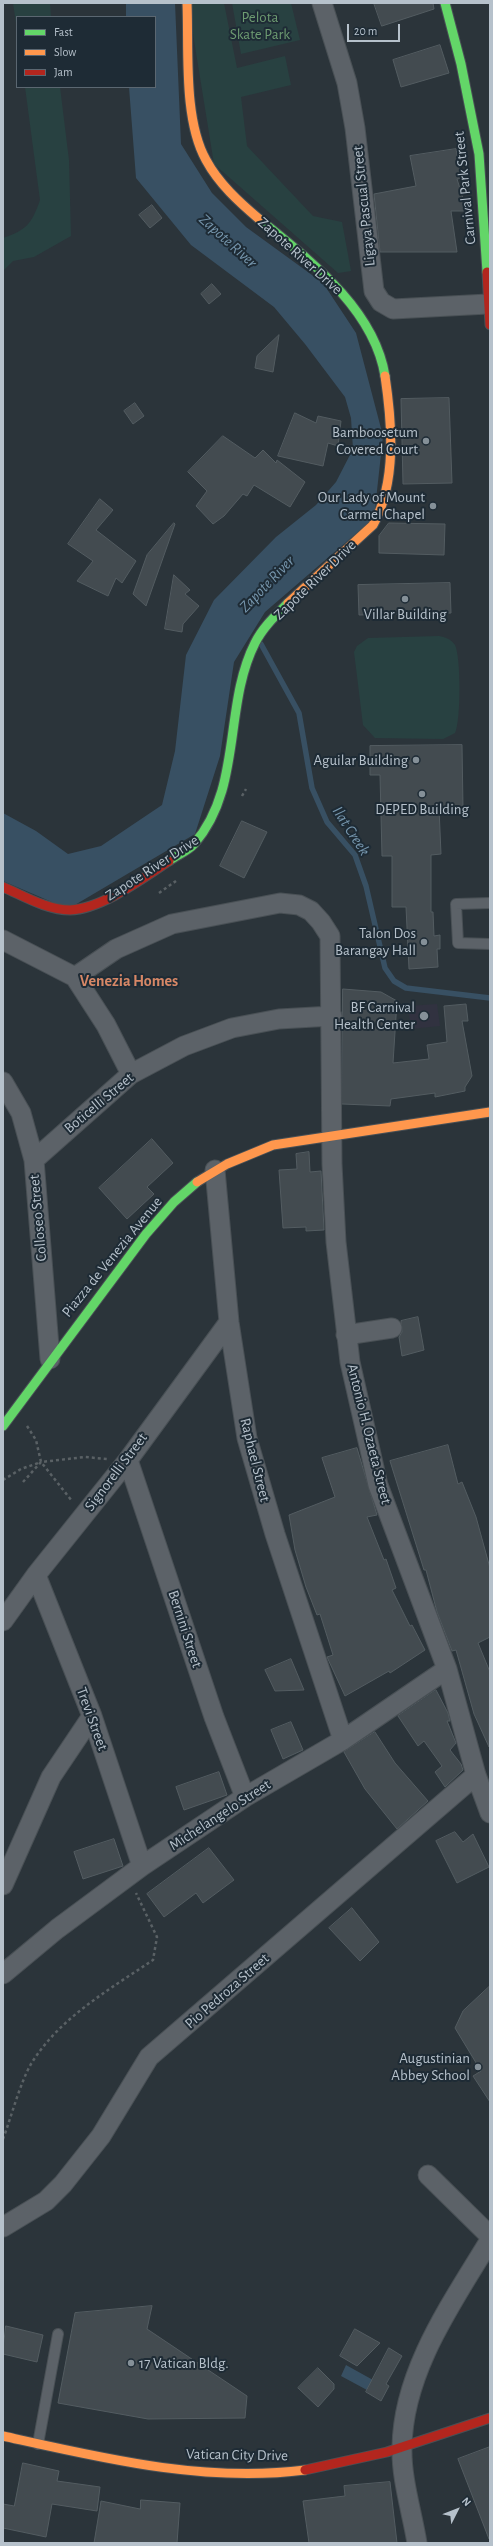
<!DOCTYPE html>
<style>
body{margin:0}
#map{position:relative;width:493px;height:2546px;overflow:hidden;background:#2b343a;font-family:"Alegreya Sans",sans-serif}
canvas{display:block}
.frame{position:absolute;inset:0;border:4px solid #b6c1cb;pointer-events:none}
.legend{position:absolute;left:16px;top:16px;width:140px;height:72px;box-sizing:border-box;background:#1e2b35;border:1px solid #5b6771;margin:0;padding:5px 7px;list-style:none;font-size:12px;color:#b6c1cb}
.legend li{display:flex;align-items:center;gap:8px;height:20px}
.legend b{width:20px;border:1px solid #5b6771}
.north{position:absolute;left:437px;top:2490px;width:40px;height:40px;-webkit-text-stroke:3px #1e2b35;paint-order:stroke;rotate:48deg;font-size:11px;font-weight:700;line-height:16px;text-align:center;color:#b6c1cb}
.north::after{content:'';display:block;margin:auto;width:14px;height:18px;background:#b6c1cb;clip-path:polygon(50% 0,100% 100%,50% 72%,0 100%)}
.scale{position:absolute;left:347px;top:24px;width:53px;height:18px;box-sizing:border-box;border:2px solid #b6c1cb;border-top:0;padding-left:5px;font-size:12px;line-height:14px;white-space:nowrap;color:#b6c1cb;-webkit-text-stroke:3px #1e2b35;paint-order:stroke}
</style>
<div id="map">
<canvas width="493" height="2546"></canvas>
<div class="frame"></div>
<ul class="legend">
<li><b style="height:5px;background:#63d668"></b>Fast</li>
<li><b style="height:5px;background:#ff974d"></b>Slow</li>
<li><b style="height:5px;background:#b3261e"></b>Jam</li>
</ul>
<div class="north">N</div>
<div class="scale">20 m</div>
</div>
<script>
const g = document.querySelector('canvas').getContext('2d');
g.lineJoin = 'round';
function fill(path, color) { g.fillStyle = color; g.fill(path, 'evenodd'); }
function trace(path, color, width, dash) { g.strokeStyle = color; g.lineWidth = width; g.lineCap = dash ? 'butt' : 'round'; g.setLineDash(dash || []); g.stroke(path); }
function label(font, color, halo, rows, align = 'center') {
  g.font = font + ' "Alegreya Sans",sans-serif'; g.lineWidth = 4; g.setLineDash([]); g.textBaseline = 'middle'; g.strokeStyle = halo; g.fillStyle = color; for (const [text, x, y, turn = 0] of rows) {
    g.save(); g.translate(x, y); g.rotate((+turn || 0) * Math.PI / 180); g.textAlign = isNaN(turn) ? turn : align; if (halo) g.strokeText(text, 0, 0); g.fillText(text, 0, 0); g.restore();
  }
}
const medical = new Path2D(`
 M437,1004L440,1026L411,1029L408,1006Z`);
const green = new Path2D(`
 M13,3H50L51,17H17V30Z
 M192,3H224L237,68L285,56L291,85L241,97L247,146L313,216L342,222L351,271L338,273L214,164L193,34Z
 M232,3H291L300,40L241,54Z
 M25,87H60L69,160L71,236L34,257L13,261L3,271V238C27,230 32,223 40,200Z
 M439,636C445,637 451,639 455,645C461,657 461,721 455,733L443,739L375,738L363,725L354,652L357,646L368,638Z`);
const water = new Path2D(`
 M126,3H175L181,144L212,193L246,227L323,283L356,333L383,436L374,518L265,612L234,662L220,756L195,834L68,909L3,881V813L36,831L68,854L101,846L162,805L175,751L186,655L214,600L276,537L316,505L336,482L353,449L351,418L345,397L305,344L274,307L191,245L136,178L129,87H155V17H126Z
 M346,2365L373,2380L367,2390L341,2376Z`);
const stream = new Path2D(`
 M261,644L299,713L312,788L327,822L355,855L366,886L385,968L394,981L406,988L490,998`);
const building = new Path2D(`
 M374,3H433L434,9L382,26Z
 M440,45L449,73L401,87L393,60Z
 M456,149L462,178L457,179L467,211H451L457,252H380L374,194L416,186L410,156Z
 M152,205L162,218L150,228L139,215Z
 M212,284L221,294L209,304L201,294Z
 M279,335L273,372L255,368L257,356Z
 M449,398L452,483L403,484L401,399Z
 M135,403L144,416L133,424L124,411Z
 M295,413L316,423L318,416L341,421L338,446L328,443L323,466L278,456Z
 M223,436L255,458L263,450L276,463L277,460L305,482L290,507L254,485L247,496L243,494L224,516L213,524L196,506L207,491L188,472Z
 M100,499L113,510L96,530L136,561L122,583L116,578L108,596L77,581L93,561L68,544Z
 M174,523L175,524L146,606L133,594L147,555Z
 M389,523L445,524L444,555L379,553V536Z
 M174,575L190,590L185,594L199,606L183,624L182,632L165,629Z
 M450,583L451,613L359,615L358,585Z
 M462,745L463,808H439L441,854L431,855V912H433L434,936L440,935V949H437L438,967L409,969L406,907H392V856H382L380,775H370V746Z
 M242,821L267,832L244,878L220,866Z
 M343,989L381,992L397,1001L393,1063L429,1059L427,1045L447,1042L444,1006L466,1004L468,1021H462L472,1076L465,1087V1091L435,1097V1093L391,1099L390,1106L342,1104Z
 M152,1139L173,1163L147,1187L154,1194L127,1219L99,1188Z
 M309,1152L310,1172L321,1171L324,1230L306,1231V1227L283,1228L279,1170L297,1169L296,1154Z
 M418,1317L424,1350L402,1356L399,1337L402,1332L401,1321Z
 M448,1445L458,1484L462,1482L476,1517L490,1568V1637L478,1643L490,1672L489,1747L474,1714L456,1650L452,1651L437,1612L426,1570H424L390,1461Z
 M357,1448L377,1515L367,1517L384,1560L386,1559L396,1588L392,1590L410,1626L412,1625L425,1650L390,1673L389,1671L345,1696L327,1657L333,1655L320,1614L317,1615L306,1587L295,1550L289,1515L335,1497L322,1458Z
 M291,1659L304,1690L275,1691L265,1670Z
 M436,1690L448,1713L450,1721H447L456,1743L450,1750L461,1764L463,1770L445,1787L435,1772L442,1766L424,1741L418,1746L398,1716Z
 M291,1722L303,1750L283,1759L271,1730Z
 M375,1732L395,1763L428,1801L397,1829L365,1789L344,1752Z
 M219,1772L227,1795L184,1810L176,1787Z
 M455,1832L463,1842L473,1834L489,1867L457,1883L436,1841Z
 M114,1839L123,1866L83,1879L74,1852Z
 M209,1848L234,1880L203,1903L196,1893L164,1917L147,1894Z
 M352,1908L379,1942L360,1961L329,1928Z
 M490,1986V2102L473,2076L481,2071L455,2028L463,2011Z
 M152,2306L147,2329L247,2396L245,2418L148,2419L58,2403L75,2313Z
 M6,2326L43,2335L37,2362L3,2354Z
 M355,2329L380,2343L357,2366L340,2356Z
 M389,2348L402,2356L386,2384L389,2386L381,2401L366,2392Z
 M318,2368L334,2384V2389L318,2407L298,2388Z
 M490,2447V2538L489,2539L458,2459Z
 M23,2463L59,2471L57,2481L100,2487L97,2511L52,2504L46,2537L3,2528V2504L14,2506Z
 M390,2482L397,2543H309L303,2501L345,2496L344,2486Z
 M141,2500L180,2503L177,2543H94L101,2501L140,2509Z`);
const path = new Path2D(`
 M242,796L246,789
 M159,893L176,881
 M27,1426L36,1440L41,1462L72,1501
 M3,1480L21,1469L41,1462
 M23,1482L41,1462L85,1457L107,1459
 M3,2139C11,2118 20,2083 31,2064C59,2018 110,1989 153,1960L157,1937L136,1893`);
const lane = new Path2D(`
 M490,903L456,904L458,943L490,944
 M38,2444L58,2334`);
const street = new Path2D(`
 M322,3L347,83L355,128L374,291L381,302L393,309L488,304
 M3,940L75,977L106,1025L131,1074
 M75,977L116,949L172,924L280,903L299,905L311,911L321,922L330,936L332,1164L336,1242L350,1362L378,1485L447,1669L476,1775L490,1813
 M3,1082L21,1113L34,1160L50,1359
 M34,1160L131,1074L184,1046L232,1028L279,1019L332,1016
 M215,1170L229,1322L247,1438L275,1534L343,1740
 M346,1335L392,1328
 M128,1460L214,1717L245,1797
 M36,1575L92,1716L142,1866
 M3,1621L36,1575L128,1460L229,1322
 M3,1885L51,1777L92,1716
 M3,1974L57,1929L142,1866L245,1797L343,1740L447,1669
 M428,2175L490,2236
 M3,2227L46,2201L63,2184L101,2136L149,2057L476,1775
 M417,2543C412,2512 401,2478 402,2447C403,2371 452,2303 490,2240`);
const fast = new Path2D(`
 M445,3L461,64L479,154L487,272
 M259,219C309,260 374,308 385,376
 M169,861C177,855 188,851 194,844C243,788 223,706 255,643C263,627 276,615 288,603
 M3,1426L146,1234L174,1202L197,1182`);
const slow = new Path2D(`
 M187,3C189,49 183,119 206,160C219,184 239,202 259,219
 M288,603L373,525C397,482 392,423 385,376
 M197,1182L227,1164L273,1145L490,1112
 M3,2436C102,2458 204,2483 305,2470`);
const jam = new Path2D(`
 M487,272L490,325
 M3,887C24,896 47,910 70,910C102,909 143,878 169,861
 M305,2470L387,2452L490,2418`);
const markers = [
 [426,441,4,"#859098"],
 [433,506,4,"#859098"],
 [405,599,4,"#859098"],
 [416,760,4,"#859098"],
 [422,794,4,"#859098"],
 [424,942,4,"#859098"],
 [424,1016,5,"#859098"],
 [478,2067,4,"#859098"],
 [131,2363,4,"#859098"]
];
const parkNames = [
 ["Pelota",260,17],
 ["Skate Park",260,34]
];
const streetNames = [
 ["Carnival Park Street",465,188,-96],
 ["Ligaya Pascual Street",364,206,-96],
 ["Zapote River Drive",300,256,42],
 ["Zapote River Drive",315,580,-44],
 ["Zapote River Drive",152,868,-33],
 ["Boticelli Street",99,1103,-40],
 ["Colloseo Street",38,1218,-95],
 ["Piazza de Venezia Avenue",112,1257,-51],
 ["Antonio H. Ozaeta Street",369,1434,76],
 ["Raphael Street",255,1460,76],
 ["Signorelli Street",116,1472,-53],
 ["Bernini Street",185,1629,72],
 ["Trevi Street",92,1719,70],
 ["Michelangelo Street",220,1815,-33],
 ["Pio Pedroza Street",227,1991,-41],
 ["Vatican City Drive",237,2455,1]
];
const poiNames = [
 ["Bamboosetum",418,432],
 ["Covered Court",418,449],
 ["Our Lady of Mount",425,497],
 ["Carmel Chapel",425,514],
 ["Villar Building",405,614,"center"],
 ["Aguilar Building",408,760],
 ["DEPED Building",422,809,"center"],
 ["Talon Dos",416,933],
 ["Barangay Hall",416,950],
 ["BF Carnival",415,1007],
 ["Health Center",415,1024],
 ["Augustinian",470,2058],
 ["Abbey School",470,2075],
 ["17 Vatican Bldg.",139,2363,"left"]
];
const waterNames = [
 ["Zapote River",228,241,42],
 ["Zapote River",267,584,-46],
 ["Ilat Creek",351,831,57]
];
const neighbourhoodNames = [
 ["Venezia Homes",129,981]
];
fill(medical, '#313240');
fill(green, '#284141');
fill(water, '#385063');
trace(stream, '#385063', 5.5);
fill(building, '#434b50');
trace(building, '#535c61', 1);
trace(lane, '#495055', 12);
trace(street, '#495055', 21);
trace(fast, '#495055', 11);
trace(slow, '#495055', 11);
trace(jam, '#495055', 11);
trace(path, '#5a6165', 2.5, [3, 3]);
trace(lane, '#5c6268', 10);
trace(street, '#5c6268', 19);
trace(fast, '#63d668', 9);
trace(slow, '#ff974d', 9);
trace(jam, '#b3261e', 9);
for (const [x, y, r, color] of markers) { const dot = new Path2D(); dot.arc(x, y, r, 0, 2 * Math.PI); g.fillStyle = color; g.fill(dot); trace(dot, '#1e2b35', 1.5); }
label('15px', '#6d9b71', '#1e2b35', parkNames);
label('15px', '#b6c1cb', '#1e2b35', streetNames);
label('15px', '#b6c1cb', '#1e2b35', poiNames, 'right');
label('italic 16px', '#7696ad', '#1e2b35', waterNames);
label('bold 16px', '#d68766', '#1e2b35', neighbourhoodNames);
</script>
